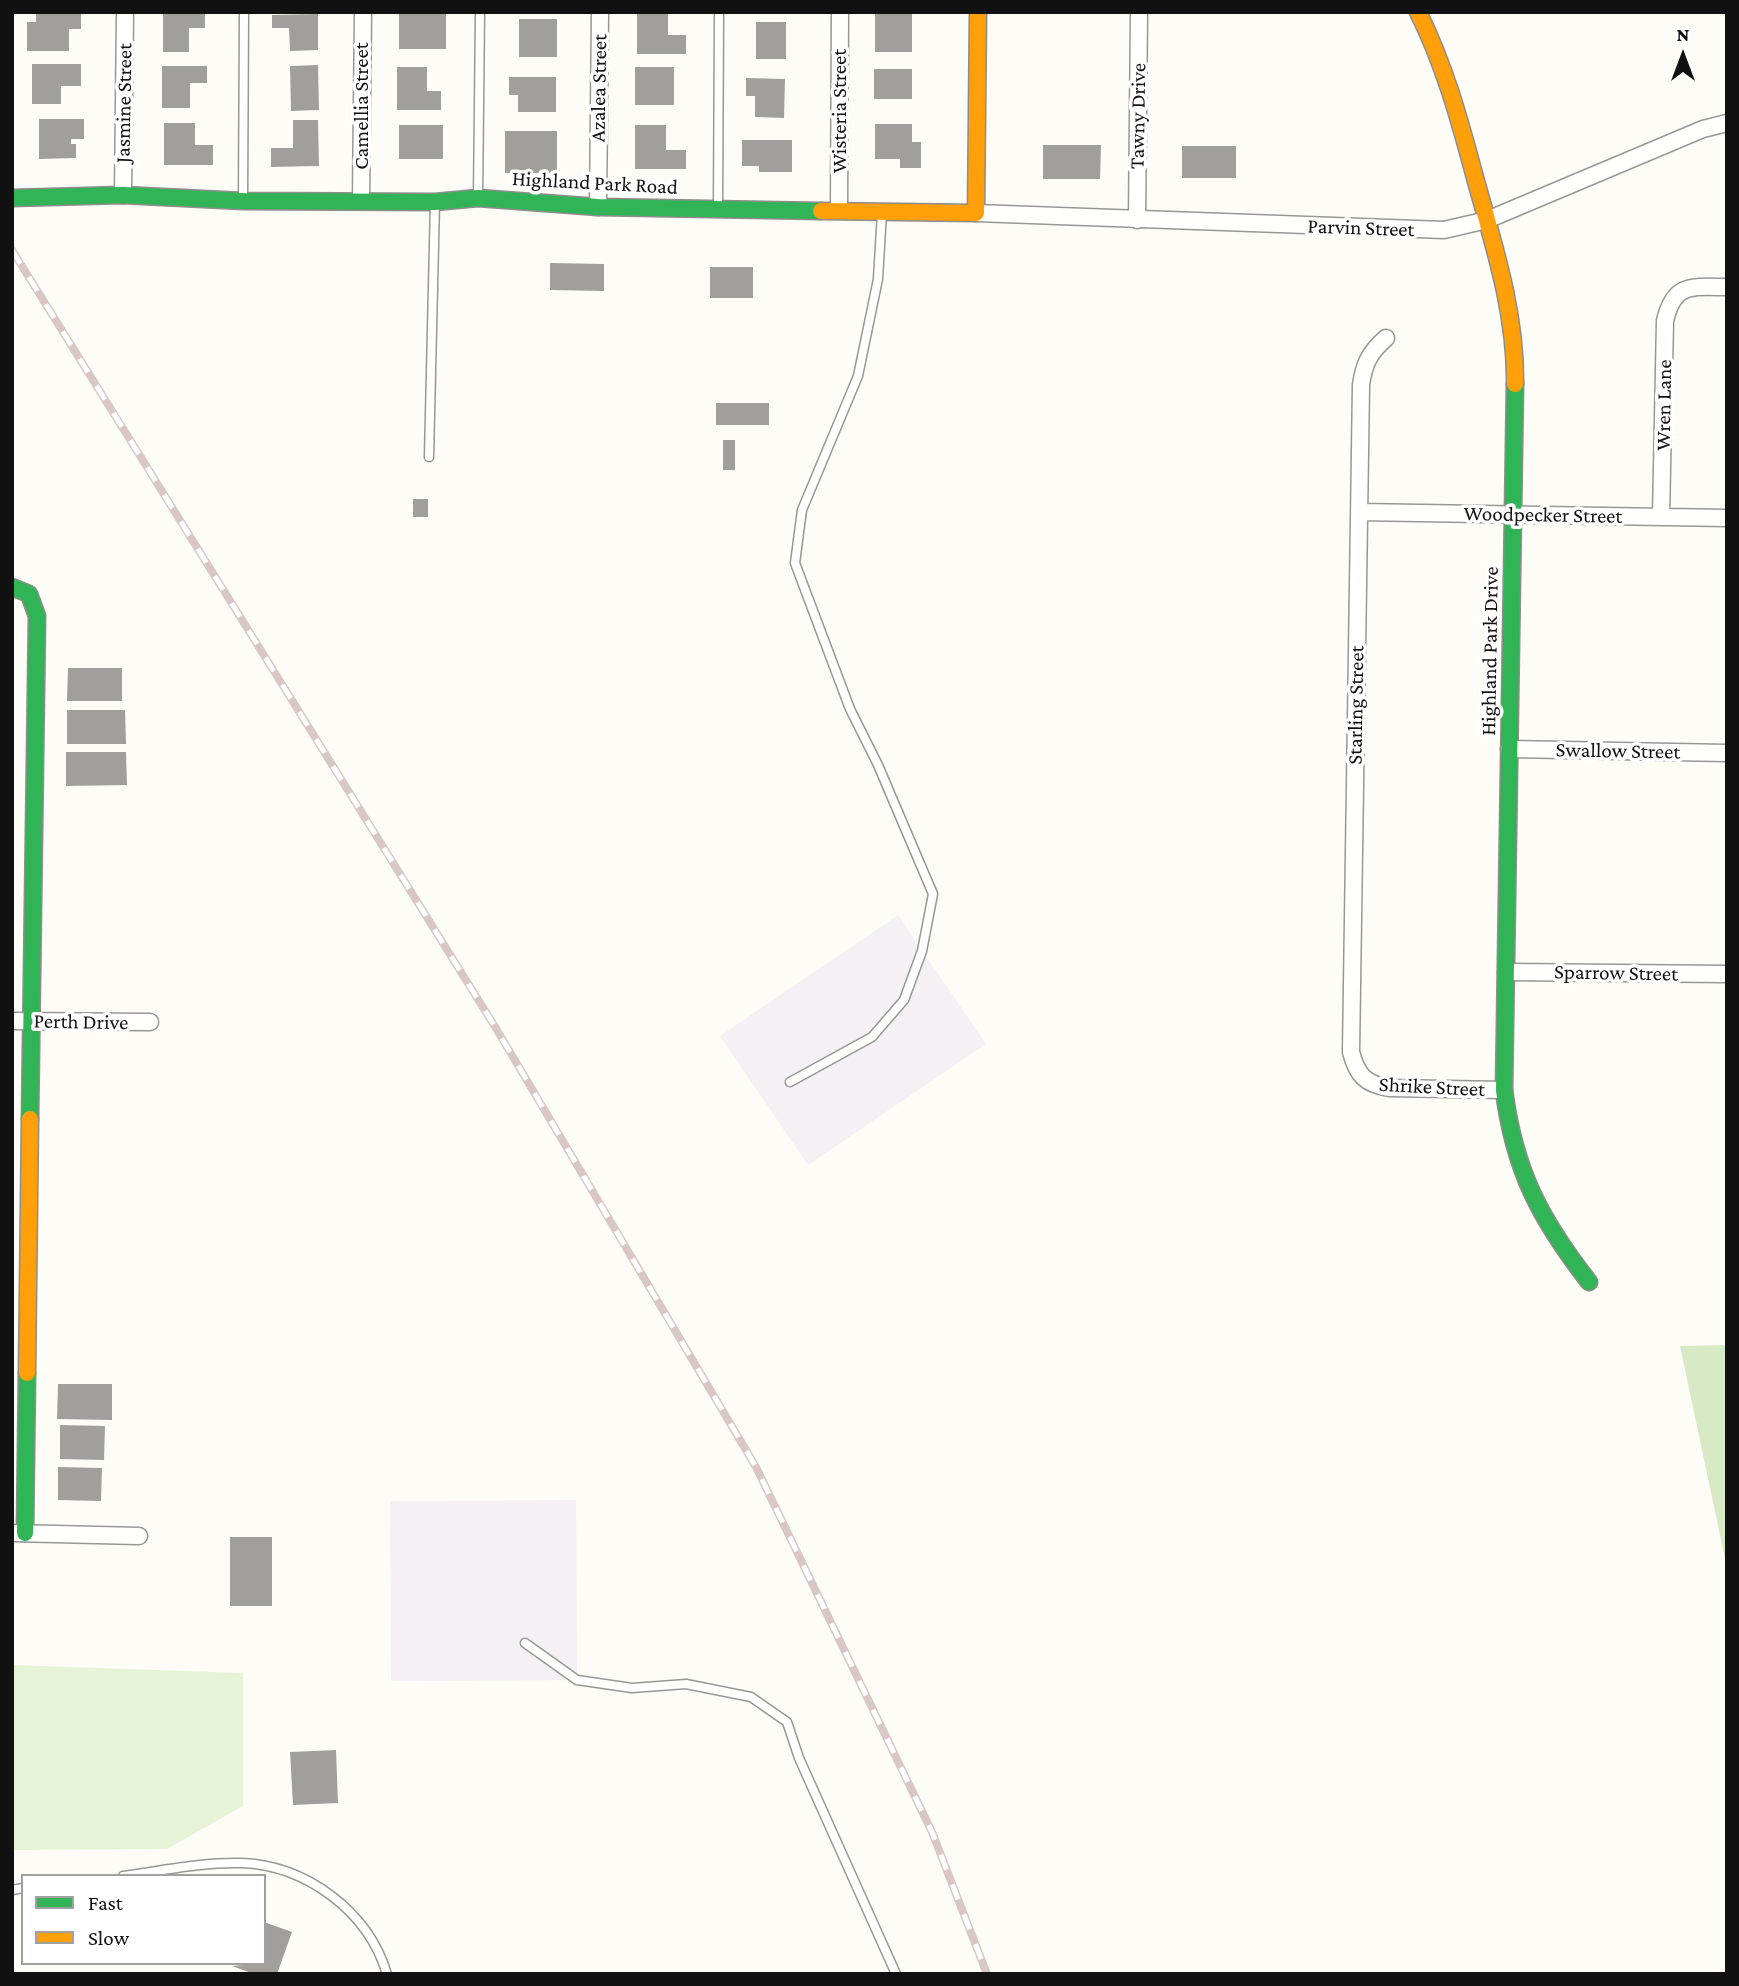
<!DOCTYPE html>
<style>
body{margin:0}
#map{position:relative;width:1739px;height:1986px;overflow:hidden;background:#fdfcf7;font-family:"Crimson Pro",serif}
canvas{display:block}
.frame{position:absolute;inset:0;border:14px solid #111;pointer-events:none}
.legend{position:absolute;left:21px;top:1874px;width:245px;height:91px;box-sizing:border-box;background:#fff;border:2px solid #a0a0a0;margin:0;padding:9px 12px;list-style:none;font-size:21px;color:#111}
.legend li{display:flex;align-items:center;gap:14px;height:35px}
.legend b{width:35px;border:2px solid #a0a0a0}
.north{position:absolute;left:1648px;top:21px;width:70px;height:70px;-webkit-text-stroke:5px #fff;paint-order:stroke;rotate:0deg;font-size:19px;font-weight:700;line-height:28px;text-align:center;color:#111}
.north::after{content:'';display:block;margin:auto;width:24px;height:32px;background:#111;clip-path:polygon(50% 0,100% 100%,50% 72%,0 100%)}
</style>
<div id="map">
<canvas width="1739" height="1986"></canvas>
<div class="frame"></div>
<ul class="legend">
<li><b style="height:9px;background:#30b455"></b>Fast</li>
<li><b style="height:9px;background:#ff9f0a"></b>Slow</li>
</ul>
<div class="north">N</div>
</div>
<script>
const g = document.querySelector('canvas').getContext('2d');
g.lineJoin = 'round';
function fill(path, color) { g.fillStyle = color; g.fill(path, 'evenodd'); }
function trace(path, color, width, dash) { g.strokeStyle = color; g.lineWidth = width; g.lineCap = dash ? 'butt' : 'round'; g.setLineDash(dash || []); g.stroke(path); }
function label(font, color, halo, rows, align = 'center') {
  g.font = font + ' "Crimson Pro",serif'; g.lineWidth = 7; g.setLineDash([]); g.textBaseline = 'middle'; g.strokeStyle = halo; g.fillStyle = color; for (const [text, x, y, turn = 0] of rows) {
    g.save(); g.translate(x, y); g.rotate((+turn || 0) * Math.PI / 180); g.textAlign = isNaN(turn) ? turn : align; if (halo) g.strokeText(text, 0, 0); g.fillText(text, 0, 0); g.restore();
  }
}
const industrial = new Path2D(`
 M898,915L986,1044L808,1165L720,1036Z
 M576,1500L577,1680L391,1681L390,1501Z`);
const green = new Path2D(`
 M12,1665L243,1673V1806L167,1849L12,1850Z`);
const forest = new Path2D(`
 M1727,1345V1568L1680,1346Z`);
const building = new Path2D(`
 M36,12H81V29H69V51H27V22H36Z
 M163,12H205V28H189V52H163Z
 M637,12H668V35H686V54H637Z
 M875,13H912V52H875Z
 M318,14V50L290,51L289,28H272V15Z
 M399,14H446V49H399Z
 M519,19H557V57H519Z
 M756,22H786V59H756Z
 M32,64H81V86H61V104H32Z
 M318,65L319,110L291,111L290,66Z
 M162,66H207V83H190V108H162Z
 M397,67H427V91H441V110H397Z
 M635,67H674V105H635Z
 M874,69H912V99H874Z
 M509,77H556V112H518V95H509Z
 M746,78L785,79L784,118L755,117V96H746Z
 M39,119H84V139H71V144H76V158L39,159Z
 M293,120H318L319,166L271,167V148H293Z
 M164,123H195V145H213V165H164Z
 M875,124H912V142H921V168H900V159H875Z
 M399,125H443V159H399Z
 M635,125H666V150H686V169H635Z
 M505,131H557V173H505Z
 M742,140H792V172H759V166H742Z
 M1043,145H1101L1100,179H1043Z
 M1182,146H1236V178H1182Z
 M550,263L604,264V291L550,290Z
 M710,267H753V298H710Z
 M716,403H769V425H716Z
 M723,440H735V470H723Z
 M413,499H428V517H413Z
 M68,668H122V701H67Z
 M67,710H125L126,744H67Z
 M66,752H126L127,785L66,786Z
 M58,1384H112V1420L57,1419Z
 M60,1425L105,1426L104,1460L60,1459Z
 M58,1467L102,1468L101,1501L58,1500Z
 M230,1537H272V1606H230Z
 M336,1750L338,1803L293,1805L290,1752Z
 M264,1922L292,1932L277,1974H254L232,1966L264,1963Z`);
const lane = new Path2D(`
 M478,198L480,12
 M243,201L244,12
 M718,209L719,12
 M429,457L435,202
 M790,1082L872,1037L904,1000L922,951L933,894L878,765L850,709L795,563L802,510L858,376L878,279L882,212
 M525,1643L577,1680L632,1688L686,1684L751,1697L787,1722L799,1758L896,1974
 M123,1876C161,1871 202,1862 241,1863C306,1865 368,1911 387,1974
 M12,1890L23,1888`);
const street = new Path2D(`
 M123,195L125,12
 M361,201L363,12
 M598,207L600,12
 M839,209L840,12
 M976,213L1444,230L1487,220L1703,129L1727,123
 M1137,220L1139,12
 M1386,338C1370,352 1364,363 1361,385L1351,1052C1357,1075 1365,1084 1389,1088L1504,1090
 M1359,512L1727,518
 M1661,517L1665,321C1674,282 1692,287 1727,287
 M1509,749L1727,753
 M1506,972L1727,974
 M12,1021L150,1022
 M12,1533L139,1536`);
const fast = new Path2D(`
 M12,198L123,195L243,201L435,202L478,198L598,207L821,211
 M1515,384L1504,1090C1514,1170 1540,1219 1589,1282
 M12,587L29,594L37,616L30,1119
 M25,1533L27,1373`);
const slow = new Path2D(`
 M1418,12C1444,64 1459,118 1474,174C1493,243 1516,311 1515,384
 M821,211L976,213L978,12
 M27,1373L30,1119`);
const rail = new Path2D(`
 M12,250L497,1030L756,1467L932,1832L987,1974`);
const streetNames = [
 ["Azalea Street",599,88,-89],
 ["Jasmine Street",124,103,-89],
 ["Camellia Street",362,106,-90],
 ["Wisteria Street",840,111,-90],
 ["Tawny Drive",1138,116,-89],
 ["Highland Park Road",595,183,3],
 ["Parvin Street",1361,228,2],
 ["Wren Lane",1664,405,-89],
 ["Woodpecker Street",1543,515,1],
 ["Highland Park Drive",1490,651,-89],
 ["Starling Street",1356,705,-89],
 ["Swallow Street",1618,751,1],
 ["Sparrow Street",1616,973,1],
 ["Perth Drive",81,1022,1],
 ["Shrike Street",1432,1087,3]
];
fill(industrial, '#f5f0f3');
fill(green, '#e7f3d7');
fill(forest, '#d8eac5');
fill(building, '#a19f9c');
trace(lane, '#979795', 11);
trace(street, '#979795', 19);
trace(fast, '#8e8d8b', 19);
trace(slow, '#8e8d8b', 19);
trace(lane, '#fffffe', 8);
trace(street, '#fffffe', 16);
trace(fast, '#30b455', 16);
trace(slow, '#ff9f0a', 16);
trace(rail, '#d9c6c7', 8);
trace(rail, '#fff', 5, [16]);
label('21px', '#111', '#fff', streetNames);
</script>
